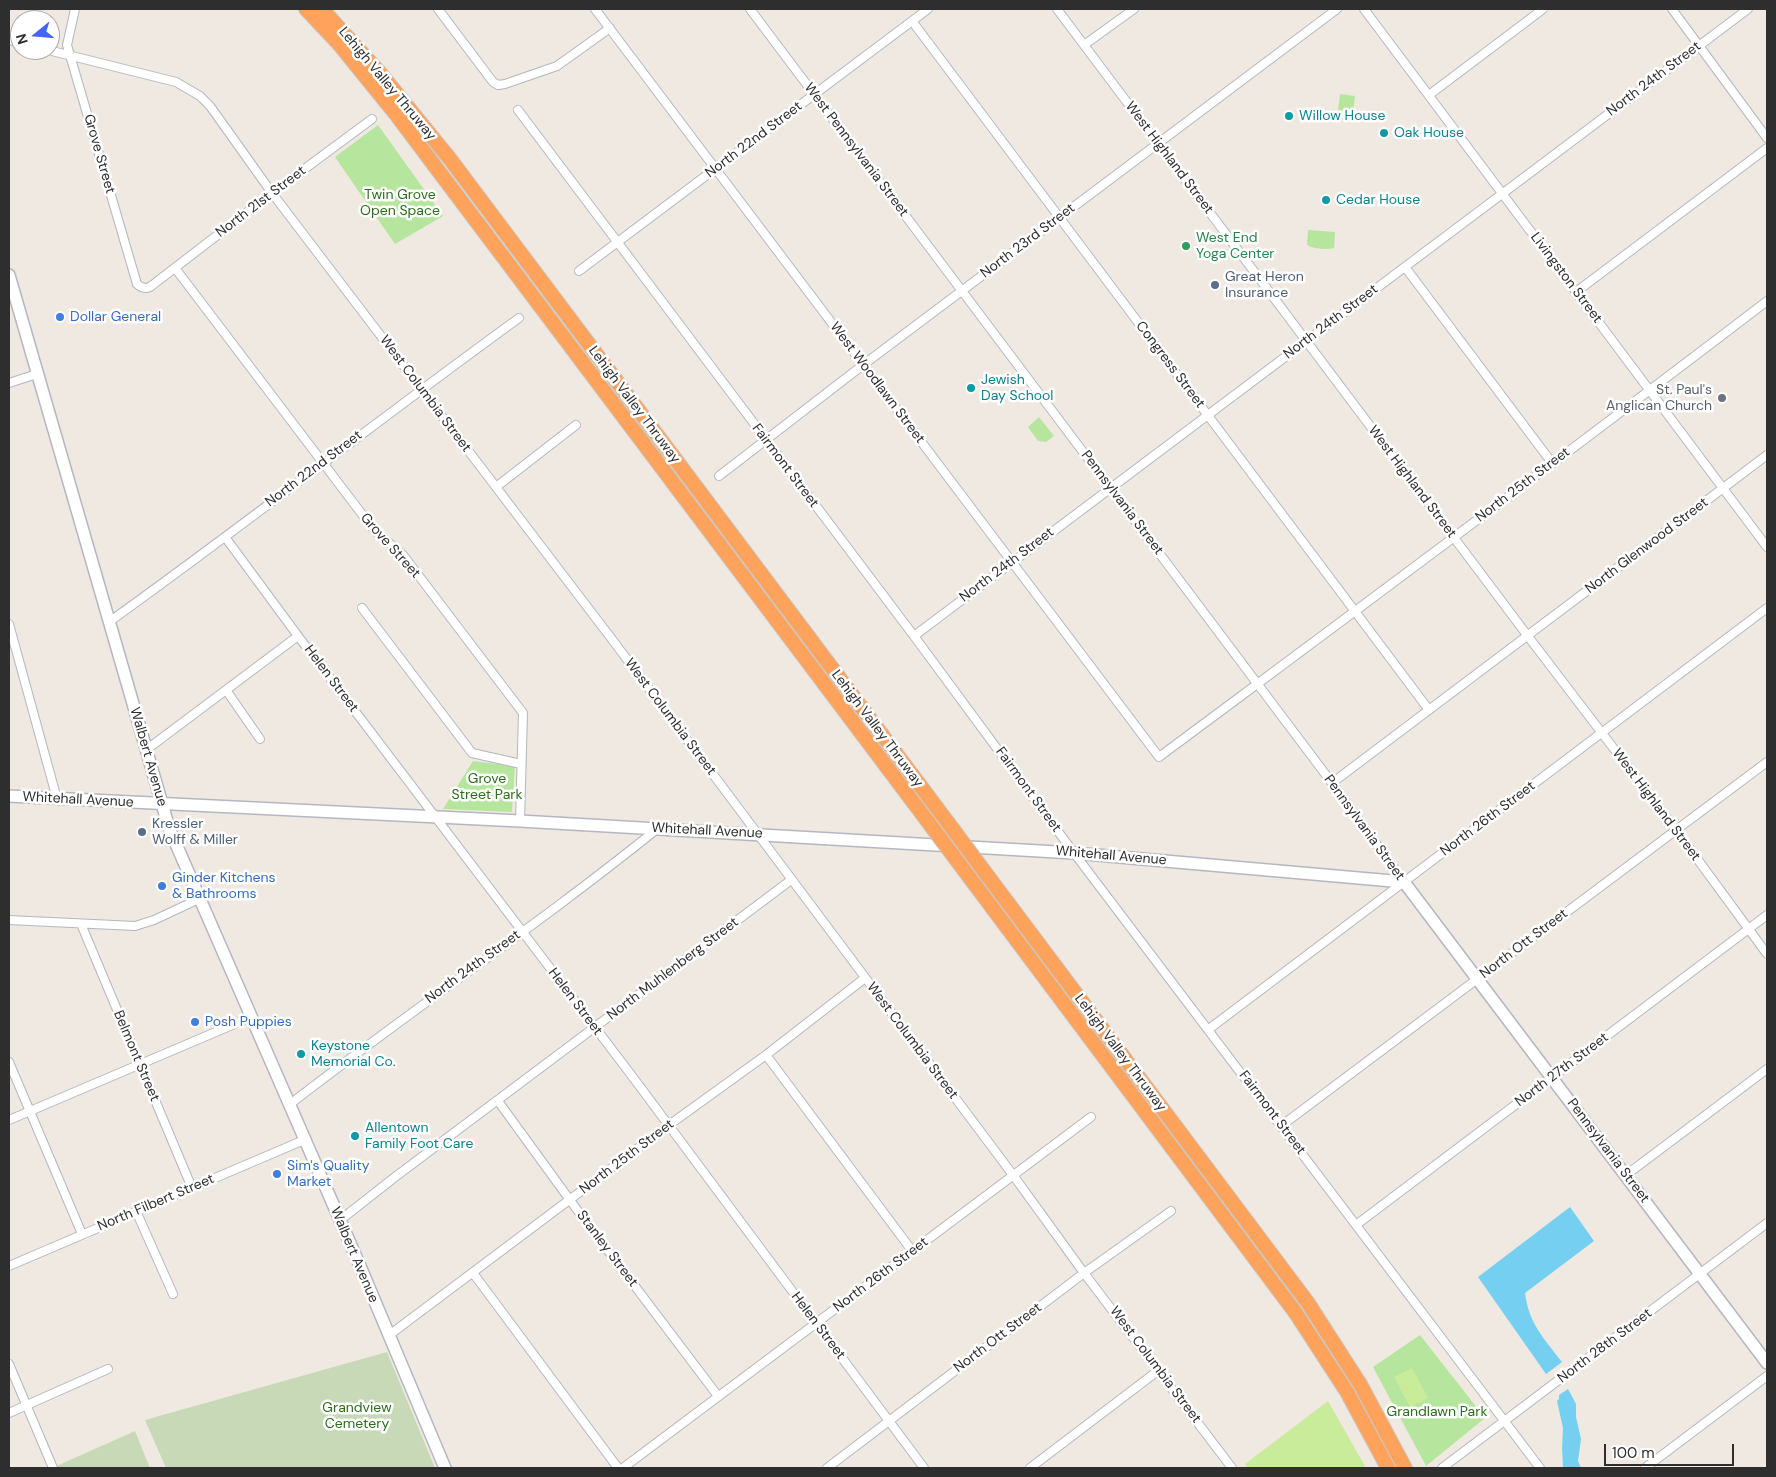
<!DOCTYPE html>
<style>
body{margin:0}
#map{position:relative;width:1776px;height:1477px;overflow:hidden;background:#efe9e1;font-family:"DM Sans",sans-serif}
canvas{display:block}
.frame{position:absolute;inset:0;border:10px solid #2e2e2e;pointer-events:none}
.north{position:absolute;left:10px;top:10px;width:50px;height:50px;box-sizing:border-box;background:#fff;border:1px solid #ababab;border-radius:50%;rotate:253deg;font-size:14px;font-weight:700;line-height:20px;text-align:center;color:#2e2e2e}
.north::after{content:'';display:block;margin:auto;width:18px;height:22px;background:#4264fb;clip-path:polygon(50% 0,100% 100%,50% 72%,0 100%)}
.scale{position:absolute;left:1604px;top:1444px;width:130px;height:22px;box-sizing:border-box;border:2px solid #2e2e2e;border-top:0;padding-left:6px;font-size:15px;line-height:18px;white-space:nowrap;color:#2e2e2e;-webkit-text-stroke:4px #fff;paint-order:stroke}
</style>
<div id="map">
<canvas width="1776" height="1477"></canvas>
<div class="frame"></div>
<div class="north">N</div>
<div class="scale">100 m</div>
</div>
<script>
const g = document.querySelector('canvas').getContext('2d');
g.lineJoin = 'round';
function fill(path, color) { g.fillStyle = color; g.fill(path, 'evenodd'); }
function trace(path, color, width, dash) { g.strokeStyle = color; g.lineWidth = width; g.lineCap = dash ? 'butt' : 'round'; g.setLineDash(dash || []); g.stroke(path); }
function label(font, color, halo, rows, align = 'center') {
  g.font = font + ' "DM Sans",sans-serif'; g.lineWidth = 5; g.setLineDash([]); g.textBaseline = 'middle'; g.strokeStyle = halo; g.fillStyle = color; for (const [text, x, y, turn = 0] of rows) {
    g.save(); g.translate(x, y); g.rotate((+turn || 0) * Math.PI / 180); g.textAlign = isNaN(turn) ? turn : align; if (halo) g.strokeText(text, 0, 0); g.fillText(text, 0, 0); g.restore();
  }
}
const green = new Path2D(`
 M1340,94L1355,96L1353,112L1338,110Z
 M378,125L443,216L395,244L335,157Z
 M1308,230L1335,232L1334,248C1326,250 1314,249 1307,245Z
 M1039,417L1054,436L1046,442L1038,441L1028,427Z
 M473,761L515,766L512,812L443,809Z
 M1420,1335L1485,1418L1426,1466L1373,1367Z`);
const cemetery = new Path2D(`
 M387,1352L435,1468H166L145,1420Z
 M135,1431L150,1468H52Z`);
const pitch = new Path2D(`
 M1412,1368L1428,1398L1410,1407L1394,1377Z
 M1328,1401L1366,1468H1248L1245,1464Z`);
const water = new Path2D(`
 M1570,1207L1594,1241L1525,1293C1529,1324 1543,1337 1562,1362L1546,1374L1478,1277Z
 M1568,1389L1576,1404V1417L1581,1439L1578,1461L1581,1468L1563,1467L1562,1448L1563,1428L1557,1401L1559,1399V1395Z`);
const street = new Path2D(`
 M75,9L67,45L137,284C141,288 145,289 150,287L272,193L372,119
 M438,9L493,82L498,85L505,84L557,66L610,28
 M595,9L1159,757C1362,606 1566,455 1767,301
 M750,9L1332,783L1404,882
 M1057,9L1527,635L1676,830L1767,954
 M1364,9L1767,547
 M1672,9L1767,138
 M912,21L1429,710
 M9,40L20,43
 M1084,45L1134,9
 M48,50L176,82L200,96L210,106L272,193L614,642L1013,1175L1084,1273L1232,1468
 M1429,95L1543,9
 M518,110L914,636L1074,853L1540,1468
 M1405,267L1552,463
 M175,268L374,530L403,555L523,713L520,821
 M579,271L928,9
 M1576,292L1767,148
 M9,383L37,374
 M719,476L863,365L1337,9
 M496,487L576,425
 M225,537L298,636L632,1076L924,1468
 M362,608L472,753L521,764
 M109,622C247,523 381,418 519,318
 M9,624L57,799
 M914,636L1748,9
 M226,690L260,739
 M146,750L298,636
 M1332,783L1767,455
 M9,920L135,926L154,920L199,899
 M81,924L192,1188
 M1209,1029L1767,608
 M766,1055L913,1252
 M9,1062L82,1234
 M498,1101L575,1207L718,1396
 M289,1105C410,1011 538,925 657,829
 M9,1120L251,1017
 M1281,1126L1767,762
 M1626,1175L1767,1069
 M136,1211L173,1294
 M339,1221L395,1177L791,880
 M1356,1225L1767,915
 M9,1266L304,1140
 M473,1273L618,1468
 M388,1336L669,1125L766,1055L865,978
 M9,1364L53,1468
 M9,1413L108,1369
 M623,1468L1091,1117
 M827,1468L1084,1273L1171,1211
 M1030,1468L1159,1370
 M1442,1468L1767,1223
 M1645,1468L1767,1376`);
const secondary = new Path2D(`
 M9,275L169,828L360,1266L445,1468
 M9,796L520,821L1074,853L1404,882L1767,1363`);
const highway = new Path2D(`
 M306,9L339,44L395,113L929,823
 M322,9L380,73L450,159L949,824
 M964,870L1295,1312L1347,1392L1388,1468
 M984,871L1308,1303L1360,1384L1405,1468`);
const highwayBridge = new Path2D(`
 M929,823L964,870
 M949,824L984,871`);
const markers = [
 [1289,116,5,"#0f9aa8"],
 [1384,133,5,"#0f9aa8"],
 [1326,200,5,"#0f9aa8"],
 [1186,246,5,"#2e9e5b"],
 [1215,285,5,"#5c6f8a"],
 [60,317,5,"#3f7fe0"],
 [971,388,5,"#0f9aa8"],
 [1722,398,5,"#6b7280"],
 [142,832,5,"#5c6f8a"],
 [162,886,5,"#3f7fe0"],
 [195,1022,5,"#3f7fe0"],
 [301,1054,5,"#0f9aa8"],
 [355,1136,5,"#0f9aa8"],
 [277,1174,5,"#3f7fe0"]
];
const streetNames = [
 ["North 24th Street",1654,79,-37],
 ["Lehigh Valley Thruway",387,84,50],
 ["North 22nd Street",754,140,-37],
 ["West Pennsylvania Street",856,150,53],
 ["Grove Street",99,154,74],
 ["West Highland Street",1169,158,53],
 ["North 21st Street",261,202,-37],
 ["North 23rd Street",1028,241,-37],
 ["Livingston Street",1566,278,53],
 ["North 24th Street",1331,322,-37],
 ["Congress Street",1170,365,53],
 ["West Woodlawn Street",877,383,53],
 ["West Columbia Street",425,394,53],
 ["Lehigh Valley Thruway",634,405,53],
 ["Fairmont Street",785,466,53],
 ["North 22nd Street",314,469,-37],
 ["West Highland Street",1412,482,53],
 ["North 25th Street",1523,485,-37],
 ["Pennsylvania Street",1122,503,53],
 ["Grove Street",390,546,48],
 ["North Glenwood Street",1647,546,-37],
 ["North 24th Street",1007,565,-37],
 ["Helen Street",331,679,53],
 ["West Columbia Street",670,717,53],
 ["Lehigh Valley Thruway",877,729,53],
 ["Walbert Avenue",148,757,74],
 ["Fairmont Street",1028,790,54],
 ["Whitehall Avenue",78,800,3],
 ["West Highland Street",1656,805,53],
 ["North 26th Street",1488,819,-37],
 ["Pennsylvania Street",1364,828,54],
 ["Whitehall Avenue",707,831,3],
 ["Whitehall Avenue",1111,856,5],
 ["North Ott Street",1524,944,-37],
 ["North 24th Street",473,967,-36],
 ["North Muhlenberg Street",673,969,-37],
 ["Helen Street",575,1002,53],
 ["West Columbia Street",912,1041,53],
 ["Lehigh Valley Thruway",1120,1053,53],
 ["Belmont Street",136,1056,67],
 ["North 27th Street",1562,1070,-37],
 ["Fairmont Street",1272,1113,53],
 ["Pennsylvania Street",1608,1151,53],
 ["North 25th Street",627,1157,-37],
 ["North Filbert Street",156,1203,-23],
 ["Stanley Street",607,1249,53],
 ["Walbert Avenue",354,1255,67],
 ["North 26th Street",881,1275,-37],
 ["Helen Street",818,1326,53],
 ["North Ott Street",998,1338,-37],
 ["North 28th Street",1605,1346,-37],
 ["West Columbia Street",1155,1365,53]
];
const cultureNames = [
 ["Willow House",1299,116],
 ["Oak House",1394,133],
 ["Cedar House",1336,200],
 ["Jewish",981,380],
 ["Day School",981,396],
 ["Keystone",311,1046],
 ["Memorial Co.",311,1062],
 ["Allentown",365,1128],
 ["Family Foot Care",365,1144]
];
const parkNames = [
 ["Twin Grove",400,195],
 ["Open Space",400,211],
 ["Grove",487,779],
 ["Street Park",487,795],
 ["Grandview",357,1408],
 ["Cemetery",357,1424],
 ["Grandlawn Park",1437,1412]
];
const leisureNames = [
 ["West End",1196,238],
 ["Yoga Center",1196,254]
];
const serviceNames = [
 ["Great Heron",1225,277],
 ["Insurance",1225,293],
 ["Kressler",152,824],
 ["Wolff & Miller",152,840]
];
const shopNames = [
 ["Dollar General",70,317],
 ["Ginder Kitchens",172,878],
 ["& Bathrooms",172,894],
 ["Posh Puppies",205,1022],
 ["Sim's Quality",287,1166],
 ["Market",287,1182]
];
const worshipNames = [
 ["St. Paul's",1712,390],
 ["Anglican Church",1712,406]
];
fill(green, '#b6e59e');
fill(cemetery, '#c8d9b8');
fill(pitch, '#c9ec9a');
fill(water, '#75cff0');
trace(street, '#b4b7c1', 10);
trace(secondary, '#b4b7c1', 14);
trace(highway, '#c9c9c9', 16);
trace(street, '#fff', 8);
trace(secondary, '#fff', 11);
trace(highway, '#ffa35c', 14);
trace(highwayBridge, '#c9c9c9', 16, []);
trace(highwayBridge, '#ffa35c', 14);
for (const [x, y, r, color] of markers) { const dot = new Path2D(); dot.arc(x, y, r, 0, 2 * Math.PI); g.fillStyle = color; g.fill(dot); trace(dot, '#fff', 2); }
label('14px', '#2e2e2e', '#fff', streetNames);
label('14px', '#0d838f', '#fff', cultureNames, 'left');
label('14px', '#2c6e1b', '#fff', parkNames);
label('14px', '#27864d', '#fff', leisureNames, 'left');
label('14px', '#4e5e75', '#fff', serviceNames, 'left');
label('14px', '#366cbe', '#fff', shopNames, 'left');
label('14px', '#5b616d', '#fff', worshipNames, 'right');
</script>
